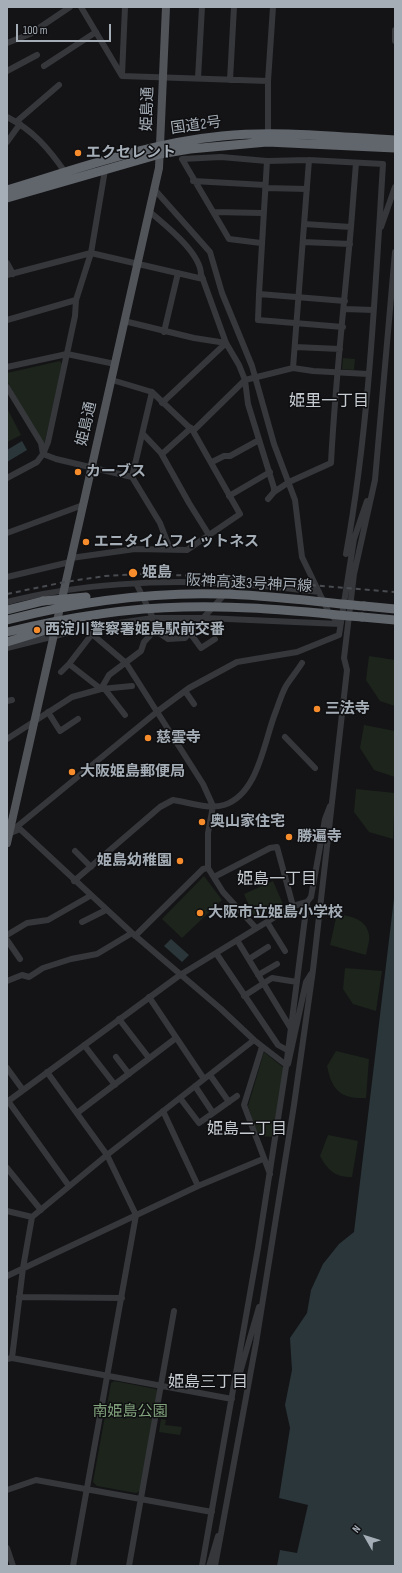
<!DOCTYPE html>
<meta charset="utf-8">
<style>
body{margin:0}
#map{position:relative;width:402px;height:1573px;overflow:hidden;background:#141416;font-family:"Sofia Sans Condensed",sans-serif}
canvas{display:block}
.frame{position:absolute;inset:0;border:8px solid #a5aeb7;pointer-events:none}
.north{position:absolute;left:346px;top:1517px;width:40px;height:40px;-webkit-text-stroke:3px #0f0f11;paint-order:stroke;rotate:309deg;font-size:11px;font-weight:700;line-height:16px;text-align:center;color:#a5aeb7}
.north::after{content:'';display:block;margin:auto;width:14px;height:18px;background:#a5aeb7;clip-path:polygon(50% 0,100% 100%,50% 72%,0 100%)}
.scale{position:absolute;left:16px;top:24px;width:95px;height:18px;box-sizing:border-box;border:2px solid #a5aeb7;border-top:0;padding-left:5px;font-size:12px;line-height:14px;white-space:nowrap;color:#a5aeb7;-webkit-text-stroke:3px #0f0f11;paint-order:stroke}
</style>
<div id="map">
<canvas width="402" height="1573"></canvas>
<div class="frame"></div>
<div class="north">N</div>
<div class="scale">100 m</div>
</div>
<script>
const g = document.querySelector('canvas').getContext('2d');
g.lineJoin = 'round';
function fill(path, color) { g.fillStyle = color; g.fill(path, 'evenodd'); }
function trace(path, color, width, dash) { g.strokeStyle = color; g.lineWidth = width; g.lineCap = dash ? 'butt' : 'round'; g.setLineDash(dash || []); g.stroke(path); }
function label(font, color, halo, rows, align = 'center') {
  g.font = font + ' "Sofia Sans Condensed","Noto Sans JP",sans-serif'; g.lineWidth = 3; g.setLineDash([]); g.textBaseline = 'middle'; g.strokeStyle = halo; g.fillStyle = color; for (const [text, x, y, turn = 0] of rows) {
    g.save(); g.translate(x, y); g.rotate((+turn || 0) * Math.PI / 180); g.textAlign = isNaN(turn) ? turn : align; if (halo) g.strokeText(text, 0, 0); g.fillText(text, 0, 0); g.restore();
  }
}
const green = new Path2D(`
 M343,358L355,359L354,370L342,369Z
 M60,361L62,364L45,442L42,443L7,381V373Z
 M7,408L21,435L7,442Z
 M369,656L395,660V706L380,701L366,680Z
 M364,725L395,731V777L374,770L360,748Z
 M356,789L395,793L393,839L369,832L354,812Z
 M204,876L222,900L182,938L162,919Z
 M273,881L283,904L254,918L244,894Z
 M337,914C350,916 367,919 369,935C370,941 367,949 366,955L330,945Z
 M345,968L382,971L376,1011L353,1004L343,989Z
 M336,1051L369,1059L366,1098C340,1099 332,1090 327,1066Z
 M264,1052L284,1068L274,1137L258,1136L248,1106Z
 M328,1135L358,1141L352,1177C334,1177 328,1170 320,1156Z
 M114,1381L156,1389L158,1392L140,1491L136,1493L97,1486L93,1482L111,1383Z
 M161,1419L166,1420L165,1425L182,1427L180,1435L159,1432Z`);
const water = new Path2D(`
 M22,441L27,450L7,462V450Z
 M395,890V1566H277L280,1550L297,1553L308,1505L279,1498L290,1428L285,1405L292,1370L290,1338L307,1313L311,1290L323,1264L339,1244L354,1232Z
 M171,939L189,955L182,962L164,946Z`);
const minor = new Path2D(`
 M81,7L122,76L268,81
 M395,30V41
 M7,43L30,34L70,7
 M44,66L96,32
 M7,71L37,55
 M122,75L125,7
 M198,78L202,7
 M230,80L234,7
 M7,117C33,130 49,149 65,172
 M16,122L59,85
 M268,134V81L273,7
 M7,142L20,124
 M267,161L259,294L345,301
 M193,181L265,185
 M265,188L307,189
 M155,190L210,252L222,293L252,366L274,444L295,500L302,557L329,613L340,624
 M150,212C166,226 200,252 201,274L226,343L239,365L245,380L248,404L274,488V492L268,499
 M214,212L262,213
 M351,227L356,163
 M381,227L395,187
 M303,242L350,244
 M261,243L229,239L182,159L221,157L267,161L309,160L383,164C375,293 369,428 346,554
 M7,263L13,274
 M7,275L91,253L203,279
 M259,294L258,320L343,327
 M345,309L373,310
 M7,320L76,300
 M124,321L194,338L226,343
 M164,332L178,273
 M295,347L340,349
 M7,367L67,354L115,364
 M293,368L309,160
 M112,380L152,392L132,477L160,523L170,549
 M7,387L41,443L43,454
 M162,403L226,343
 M193,431L245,380L293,368L313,371L368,374
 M143,434L161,453L189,503L209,535
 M43,454L56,459L132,477
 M162,454L191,428
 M212,462L224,456H230L259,440
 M7,478L37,462L43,454L48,442L75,316L76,300L91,253L105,170
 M274,492L289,482L331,463C335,384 344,306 351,227L304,224
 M229,496L270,472
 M7,533L83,505
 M71,558L135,549L187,550L240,514L193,431L152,392
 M7,577L70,562
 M7,602C75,584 164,579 234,584C262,585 291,589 319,592
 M155,630L168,639L185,638L234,584
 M190,633L201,648L215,639
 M92,634L126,663L203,784L213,806L208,833V868L223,892L256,928
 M7,648L91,627L153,618H205L340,624
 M69,664L101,689L109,675L141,651L144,642L155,630L153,618L137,585
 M61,672L69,664L92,634V630
 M104,688L125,715
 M185,691L194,704
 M7,701L12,700
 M48,712L60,731L78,719
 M285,737L315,768
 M7,739L72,697L101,689L132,686
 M13,832L20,829L132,933L221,1009L254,1040L285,1064
 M8,834L158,711L189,688L237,662L297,652L339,635L354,539L367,501
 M75,851L91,867
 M214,877L270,848L277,847L293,906
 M74,881L160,807L173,800C188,802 209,810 224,805C259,794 264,740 276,711C279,703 282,693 286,686C291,678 297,671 302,663
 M82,922L106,910
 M267,922L285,951
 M7,935L27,923L48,920L90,896
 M135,936L203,869L208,868
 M7,940L20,959
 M237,940L290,1027
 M216,953L278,1045L287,1050
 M249,959L268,947
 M258,975L277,964
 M7,981L22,975L29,977L43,968L71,959L97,954L132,933
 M244,996L272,978L297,982
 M149,997L204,1079
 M119,1019L149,1058
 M84,1045L115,1085
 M262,1047L244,1105L270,1174
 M116,1057L129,1074
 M288,1064L306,982L311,974
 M7,1068L23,1090
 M47,1072L107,1155L136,1215L73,1566
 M210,1075L229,1102
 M195,1086L213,1113
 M180,1098L199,1123L237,1096
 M8,1101L69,1186
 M7,1102L180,975L293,906L307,902
 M163,1111L198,1186
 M77,1113L176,1038
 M7,1168L41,1210
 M7,1211L32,1217
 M7,1276L198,1186L263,1159
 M19,1297L122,1298
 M12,1358L23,1268L32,1217L107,1155L254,1040
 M7,1359L12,1358L232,1399
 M237,1383L259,1307
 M7,1490L36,1480L212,1512
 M7,1548L13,1566
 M129,1566L174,1311
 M202,1566L258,1248L286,1067L307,902L311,897L325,819L330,806
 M209,1566L218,1536
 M215,1566L256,1343L294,1105L313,970L347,670L344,658L354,574L375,480L395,252`);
const major = new Path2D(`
 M7,843L159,168L166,7`);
const highway = new Path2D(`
 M7,190C77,169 149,143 222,136C279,130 338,137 395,140
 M7,198L160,154L190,149L267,142L395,148
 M364,606L395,609
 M7,610L43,601
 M362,617L395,620`);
const rail = new Path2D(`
 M7,594L65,582L105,576L140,574L203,576L395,592`);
const highwayBridge = new Path2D(`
 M43,601L86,597
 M7,620C77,602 149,592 221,594C269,595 317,602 364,606
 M7,632C65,618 124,608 184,607C243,605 303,612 362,617
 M7,642L56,627`);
const markers = [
 [78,153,4,"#f68c2c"],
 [78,472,4,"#f68c2c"],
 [86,542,4,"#f68c2c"],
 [133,573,5,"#f68c2c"],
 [37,630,4,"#f68c2c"],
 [317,709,4,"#f68c2c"],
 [148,738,4,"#f68c2c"],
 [72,772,4,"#f68c2c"],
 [202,822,4,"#f68c2c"],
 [289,837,4,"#f68c2c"],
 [180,861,4,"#f68c2c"],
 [200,913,4,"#f68c2c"]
];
const streetNames = [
 ["姫島通",148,109,-88],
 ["国道2号",196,126,-8],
 ["姫島通",87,424,-77],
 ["阪神高速3号神戸線",249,584,3]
];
const poiNames = [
 ["エクセレント",86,153],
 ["カーブス",86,472],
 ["エニタイムフィットネス",94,542],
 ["姫島",142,573],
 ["西淀川警察署姫島駅前交番",45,630],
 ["三法寺",325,709],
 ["慈雲寺",156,738],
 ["大阪姫島郵便局",80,772],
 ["奥山家住宅",210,822],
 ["勝遍寺",297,837],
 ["姫島幼稚園",172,861,"right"],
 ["大阪市立姫島小学校",208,913]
];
const parkNames = [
 ["南姫島公園",130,1412]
];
const neighbourhoodNames = [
 ["姫里一丁目",329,402],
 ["姫島一丁目",277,880],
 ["姫島二丁目",247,1130],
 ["姫島三丁目",208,1383]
];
fill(green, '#1c241c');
fill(water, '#2a363a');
trace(minor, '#35373b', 6);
trace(major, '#51555a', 8);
trace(highway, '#61666c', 9);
trace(rail, '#484b50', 2, [5, 4]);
trace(highwayBridge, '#61666c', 9);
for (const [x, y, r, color] of markers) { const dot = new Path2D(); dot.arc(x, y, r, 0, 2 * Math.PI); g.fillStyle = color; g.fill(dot); trace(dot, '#0f0f11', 1.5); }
label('15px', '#a5aeb7', '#0f0f11', streetNames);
label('bold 15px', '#a5aeb7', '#0f0f11', poiNames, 'left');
label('15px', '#81a27c', '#0f0f11', parkNames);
label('16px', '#c6ccd2', '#0f0f11', neighbourhoodNames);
</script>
